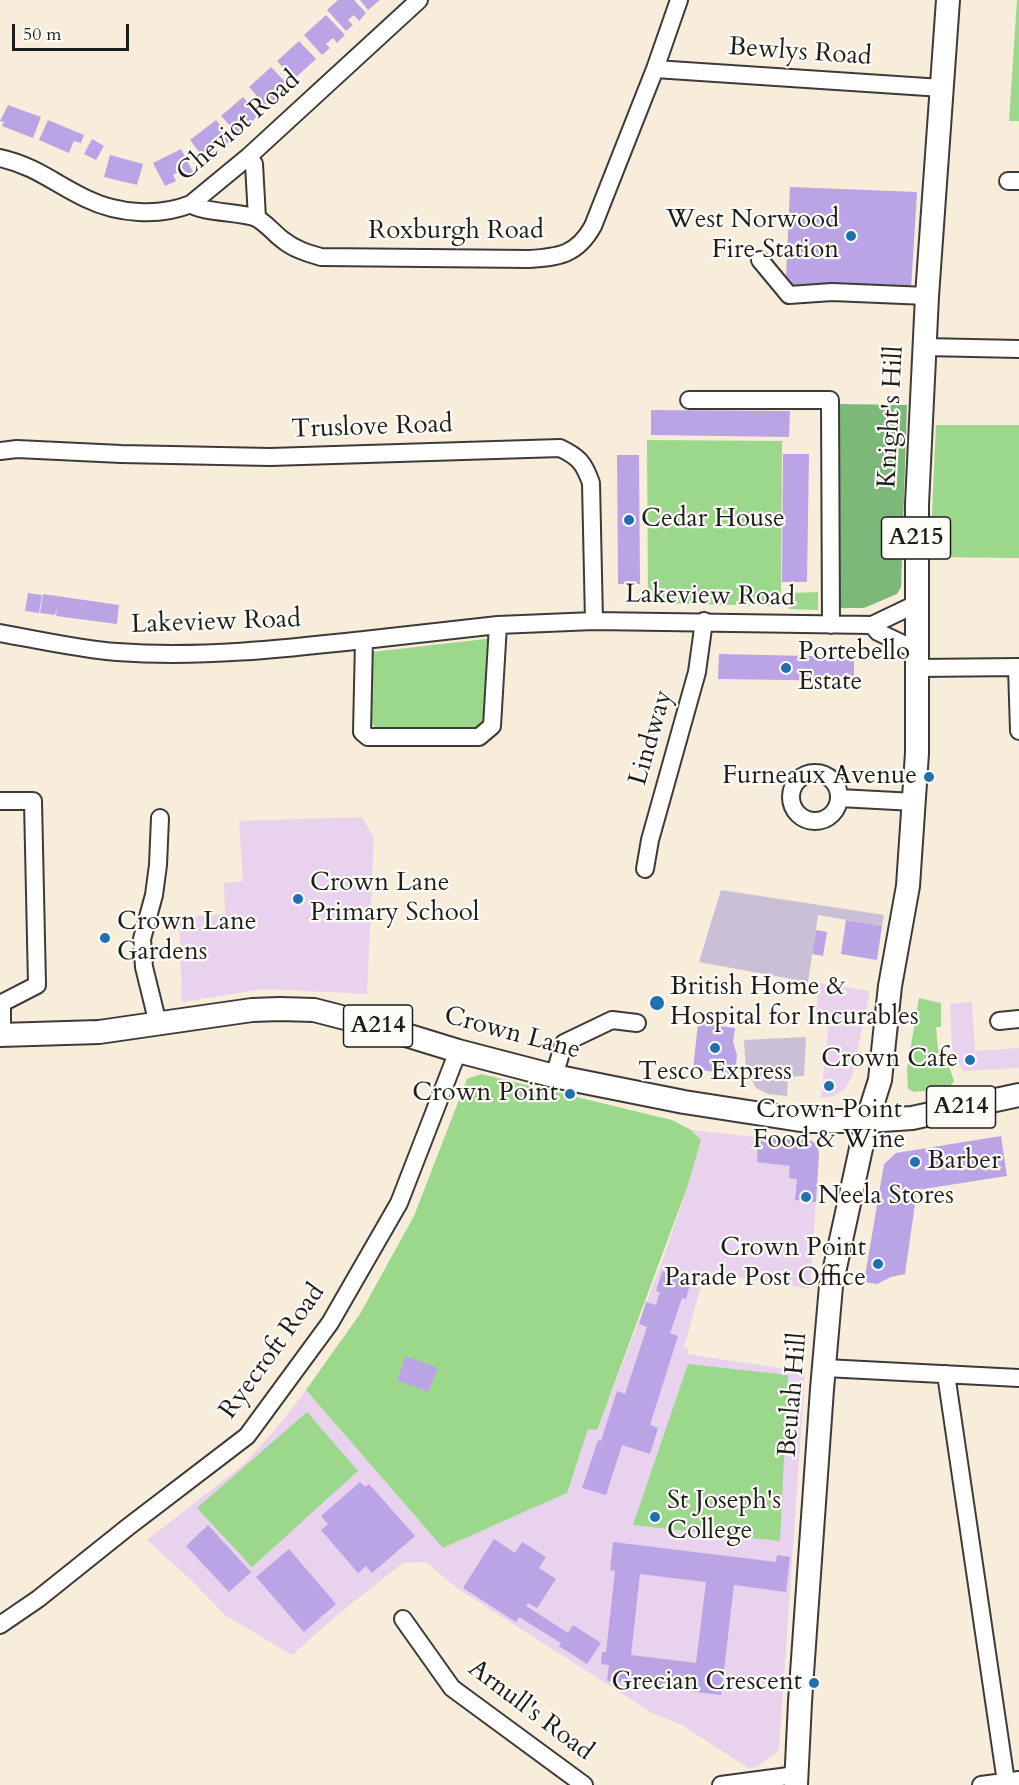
<!DOCTYPE html>
<style>
body{margin:0}
#map{position:relative;width:1019px;height:1785px;overflow:hidden;background:#f8ecda;font-family:Cardo,serif}
canvas{display:block}
.scale{position:absolute;left:12px;top:24px;width:117px;height:27px;box-sizing:border-box;border:3px solid #1c1c1c;border-top:0;padding-left:8px;font-size:18px;line-height:21px;white-space:nowrap;color:#1c1c1c;-webkit-text-stroke:4px #fdfcf7;paint-order:stroke}
</style>
<div id="map">
<canvas width="1019" height="1785"></canvas>
<div class="scale">50 m</div>
</div>
<script>
const g = document.querySelector('canvas').getContext('2d');
g.lineJoin = 'round';
function fill(path, color) { g.fillStyle = color; g.fill(path, 'evenodd'); }
function trace(path, color, width, dash) { g.strokeStyle = color; g.lineWidth = width; g.lineCap = dash ? 'butt' : 'round'; g.setLineDash(dash || []); g.stroke(path); }
function label(font, color, halo, rows, align = 'center') {
  g.font = font + ' Cardo,serif'; g.lineWidth = 4.5; g.setLineDash([]); g.textBaseline = 'middle'; g.strokeStyle = halo; g.fillStyle = color; for (const [text, x, y, turn = 0] of rows) {
    g.save(); g.translate(x, y); g.rotate((+turn || 0) * Math.PI / 180); g.textAlign = isNaN(turn) ? turn : align; if (halo) g.strokeText(text, 0, 0); g.fillText(text, 0, 0); g.restore();
  }
}
const built = new Path2D(`
 M362,817L374,838L367,994L263,989L182,1002L179,918L225,914L224,883L243,881L239,821Z
 M819,983L870,991L852,1076L845,1089L834,1096L821,1098L829,1020L815,1017Z
 M972,1002L975,1051L1019,1048V1068L963,1071L952,1049L950,1004Z
 M691,1130L764,1138L812,1141L817,1145L819,1153L810,1289L705,1272L684,1347L689,1348L687,1354L805,1372L779,1749L775,1754L756,1767L748,1768L682,1725L654,1714L458,1589L426,1562L403,1563L337,1615L292,1655L225,1615L190,1579L147,1540L243,1465L276,1429L306,1390L443,1548L565,1494L588,1428L597,1429L661,1265L688,1185L701,1140Z`);
const industrial = new Path2D(`
 M721,890L884,915L882,926L818,915L808,982L699,962Z
 M806,1037L804,1076L788,1077L787,1096L768,1094L756,1088L746,1070L744,1040Z`);
const green = new Path2D(`
 M1017,0H1019V121H1009Z
 M936,425H1019V558L930,557Z
 M647,440L782,441L781,606L648,603Z
 M818,592V610L789,609L791,593Z
 M494,638L485,722L476,730L375,727L371,723L372,652Z
 M919,998L941,1003V1027H936L938,1050L943,1049L954,1081L949,1088L914,1092L908,1089L907,1069Z
 M481,1074L672,1120L691,1130L701,1140L688,1185L597,1430L588,1429L567,1493L443,1548L306,1390L360,1314L414,1216L467,1079Z
 M688,1364L788,1375L780,1541L633,1525Z
 M307,1412L358,1471L252,1567L197,1508Z`);
const forest = new Path2D(`
 M836,404L907,405L901,587L897,594L864,608H839Z`);
const building = new Path2D(`
 M338,0H354L366,13L359,21L354,15L348,20L353,25L346,31L327,10Z
 M360,0H380L368,10Z
 M326,15L345,35L337,43L333,38L326,44L330,48L322,55L304,35Z
 M299,41L316,59L294,79L277,61Z
 M271,67L289,86L281,93L278,89L272,94L276,99L267,107L249,87Z
 M243,97L259,115L238,134L221,116Z
 M8,105L41,117L33,138L2,126L4,122L0,121Z
 M48,120L84,135L81,143L74,141L69,153L39,140Z
 M216,120L232,140L222,148L219,144L213,149L216,153L206,161L190,140Z
 M92,139L104,146L96,160L84,154Z
 M181,149L194,174L184,179L180,171L173,175L176,181L165,186L153,163Z
 M110,155L143,164L137,185L104,177Z
 M790,187L917,192L911,289L795,286L786,279Z
 M651,410L790,411L789,437L651,435Z
 M783,454H809L807,582H782Z
 M617,455H639L640,584H618Z
 M28,593L42,595L39,613L25,611Z
 M43,594L119,605L117,624L56,616L57,608L55,615L40,613Z
 M719,654L854,657V681L718,679Z
 M846,920L882,926L877,960L841,954Z
 M816,930L827,932L823,956L812,954Z
 M698,1023L735,1028L733,1042L737,1055L735,1075L693,1069Z
 M1001,1136L1007,1176L917,1190L905,1274L891,1277L877,1284L864,1282L884,1164L896,1153Z
 M758,1137L812,1141L817,1145L819,1153L816,1202L795,1200L797,1179L789,1178L790,1166L757,1162Z
 M662,1271L688,1279L690,1284L686,1299L682,1298L670,1333L678,1336L650,1425L658,1428L650,1454L622,1445L606,1495L582,1488L598,1440L601,1441L617,1391L625,1394L647,1327L639,1324L646,1302L656,1305L660,1292L656,1291Z
 M406,1356L438,1368L428,1392L397,1380Z
 M360,1482L365,1487L369,1484L415,1536L372,1573L366,1566L358,1573L321,1530L328,1524L321,1516Z
 M208,1525L251,1572L229,1592L186,1546Z
 M494,1539L515,1553L522,1542L546,1557L539,1568L556,1579L537,1608L528,1603L526,1606L568,1633L573,1625L601,1643L587,1664L559,1646L561,1643L519,1617L516,1622L463,1588Z
 M613,1542L776,1562L777,1555L790,1557L786,1592L734,1585L721,1695L607,1681L609,1665L601,1664L602,1652H606L615,1571L610,1570ZM640,1574L706,1582L696,1663L631,1655Z
 M289,1549L336,1604L304,1632L256,1577Z`);
const minor = new Path2D(`
 M655,69L942,88
 M248,157L254,164L257,218
 M0,158C36,166 55,184 87,199C118,214 159,217 191,204L248,157L419,0
 M1008,181H1019
 M191,204C199,212 238,212 254,217C265,221 273,233 283,240C294,249 307,253 321,257L529,259C559,257 577,255 593,226L655,69L679,0
 M760,260L789,295L832,292L927,296
 M924,347L1019,349
 M689,400H830L831,625
 M0,451L17,449L121,454L270,457L560,448C579,457 584,463 591,483L594,621
 M872,625L878,632L916,650
 M0,633C39,640 78,649 117,652C200,658 282,649 364,640L362,732L368,737H479L492,726L498,625
 M364,640L498,625L594,621L872,625L916,604
 M1017,667L1019,731
 M917,668L1019,667
 M791 797a24 24 0 1 1 48 0a24 24 0 1 1-48 0Z
 M839,798L915,802
 M0,801H33L37,985L2,1003
 M645,869L650,840L697,672L704,621
 M2,1003V1035
 M999,1021L1019,1019
 M158,1024L144,967L142,939L154,895L158,865L160,818
 M554,1076L564,1043L612,1020L637,1023
 M825,1368L1019,1378
 M946,1374L1006,1782
 M403,1619L452,1688L584,1785
 M0,1625L38,1599L128,1527L247,1436L330,1323L399,1203L458,1051
 M721,1785L796,1775
 M981,1785L1019,1780`);
const major = new Path2D(`
 M0,1035L99,1032L252,1010L280,1009L314,1010L380,1027L458,1051L554,1076L684,1102L807,1121H867L912,1118L1019,1095
 M796,1785L800,1702L822,1389L831,1286L867,1121L880,1080L890,986L908,886L917,753V504L927,296L948,0`);
const markers = [
 [851,236,6,"#1f6fb2"],
 [629,520,6,"#1f6fb2"],
 [786,668,6,"#1f6fb2"],
 [929,777,6,"#1f6fb2"],
 [298,899,6,"#1f6fb2"],
 [105,938,6,"#1f6fb2"],
 [657,1003,8,"#1f6fb2"],
 [715,1048,6,"#1f6fb2"],
 [970,1060,6,"#1f6fb2"],
 [829,1086,6,"#1f6fb2"],
 [570,1094,6,"#1f6fb2"],
 [915,1162,6,"#1f6fb2"],
 [806,1197,6,"#1f6fb2"],
 [878,1264,6,"#1f6fb2"],
 [655,1517,6,"#1f6fb2"],
 [814,1683,6,"#1f6fb2"]
];
const shields = [
 [916,538,69],
 [378,1026,69],
 [961,1107,69]
];
const shieldNames = [
 ["A215",916,538],
 ["A214",378,1026],
 ["A214",961,1107]
];
const streetNames = [
 ["Bewlys Road",800,53,4],
 ["Cheviot Road",239,127,-41],
 ["Roxburgh Road",456,232],
 ["Knight's Hill",892,417,-87],
 ["Truslove Road",372,428,-2],
 ["Lakeview Road",710,597,1],
 ["Lakeview Road",216,623,-2],
 ["Lindway",652,738,-74],
 ["Crown Lane",512,1034,15],
 ["Ryecroft Road",273,1352,-54],
 ["Beulah Hill",794,1395,-85],
 ["Arnull's Road",530,1711,37]
];
const poiNames = [
 ["West Norwood",839,221,"right"],
 ["Fire Station",839,251,"right"],
 ["Cedar House",641,520],
 ["Portebello",798,653],
 ["Estate",798,683],
 ["Furneaux Avenue",917,777,"right"],
 ["Crown Lane",310,884],
 ["Primary School",310,914],
 ["Crown Lane",117,923],
 ["Gardens",117,953],
 ["British Home &",670,988],
 ["Hospital for Incurables",670,1018],
 ["Crown Cafe",958,1060,"right"],
 ["Tesco Express",715,1073,"center"],
 ["Crown Point",558,1094,"right"],
 ["Crown Point",829,1111,"center"],
 ["Food & Wine",829,1141,"center"],
 ["Barber",927,1162],
 ["Neela Stores",818,1197],
 ["Crown Point",866,1249,"right"],
 ["Parade Post Office",866,1279,"right"],
 ["St Joseph's",667,1502],
 ["College",667,1532],
 ["Grecian Crescent",802,1683,"right"]
];
fill(built, '#e9d2ed');
fill(industrial, '#c9bfd7');
fill(green, '#9bd88c');
fill(forest, '#7cb878');
fill(building, '#baa4e5');
trace(minor, '#3d3b38', 20);
trace(major, '#3d3b38', 26);
trace(minor, '#fff', 16);
trace(major, '#fff', 22);
for (const [x, y, r, color] of markers) { const dot = new Path2D(); dot.arc(x, y, r, 0, 2 * Math.PI); g.fillStyle = color; g.fill(dot); trace(dot, '#fdfcf7', 2); }
for (const [x, y, w] of shields) { const box = new Path2D(); box.roundRect(x - w / 2, y - 21, w, 42, 4.5); g.fillStyle = '#fdfcf7'; g.fill(box); trace(box, '#1c1c1c', 1.5); }
label('bold 24px', '#1c1c1c', null, shieldNames);
label('26px', '#1c1c1c', '#fdfcf7', streetNames);
label('26px', '#1c1c1c', '#fdfcf7', poiNames, 'left');
</script>
